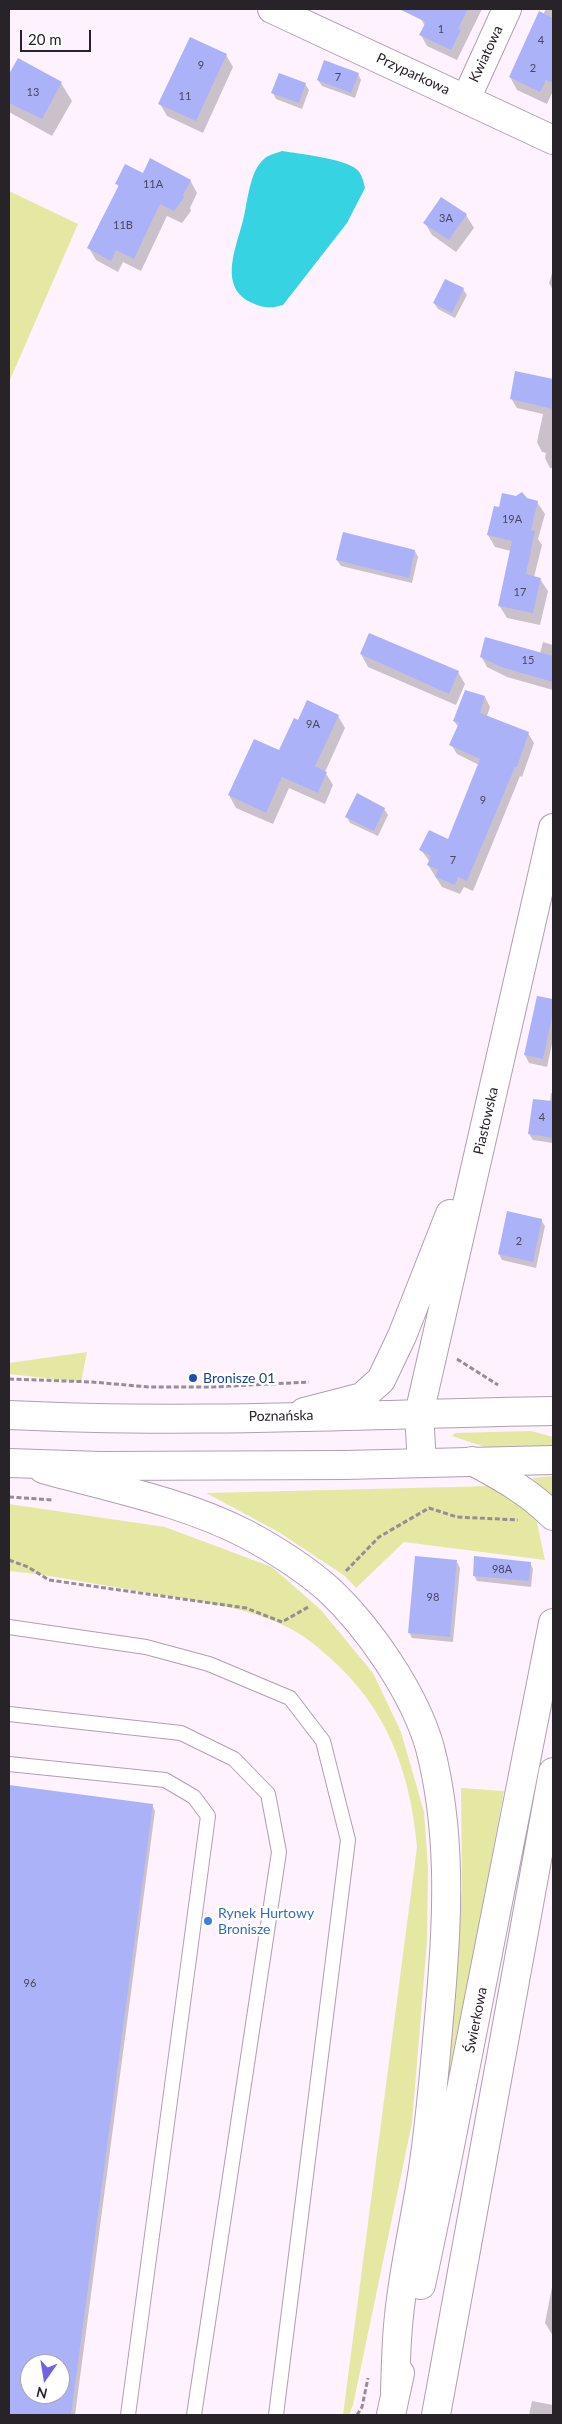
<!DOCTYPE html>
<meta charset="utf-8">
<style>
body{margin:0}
#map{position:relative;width:562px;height:2424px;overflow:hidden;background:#fdf2fd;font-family:Lato,sans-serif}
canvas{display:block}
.frame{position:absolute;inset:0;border:10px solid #282229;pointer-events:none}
.north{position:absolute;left:20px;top:2354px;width:50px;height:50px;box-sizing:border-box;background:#fff;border:1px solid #a9a7a9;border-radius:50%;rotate:193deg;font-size:14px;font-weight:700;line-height:20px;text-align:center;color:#282229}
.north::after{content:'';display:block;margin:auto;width:18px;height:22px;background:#7063dd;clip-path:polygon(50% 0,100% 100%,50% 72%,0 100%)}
.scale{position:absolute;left:20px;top:30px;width:71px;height:22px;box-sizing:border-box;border:2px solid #282229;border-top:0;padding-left:6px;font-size:15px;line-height:18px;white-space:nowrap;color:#282229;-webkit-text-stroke:4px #fff;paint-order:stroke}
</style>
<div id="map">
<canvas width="562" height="2424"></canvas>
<div class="frame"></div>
<div class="north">N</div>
<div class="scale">20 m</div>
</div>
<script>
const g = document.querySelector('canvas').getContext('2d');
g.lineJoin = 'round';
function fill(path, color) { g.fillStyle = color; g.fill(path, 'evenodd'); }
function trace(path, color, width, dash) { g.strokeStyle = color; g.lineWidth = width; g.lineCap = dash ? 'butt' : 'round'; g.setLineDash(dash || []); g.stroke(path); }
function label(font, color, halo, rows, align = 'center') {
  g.font = font + ' Lato,sans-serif'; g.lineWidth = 4.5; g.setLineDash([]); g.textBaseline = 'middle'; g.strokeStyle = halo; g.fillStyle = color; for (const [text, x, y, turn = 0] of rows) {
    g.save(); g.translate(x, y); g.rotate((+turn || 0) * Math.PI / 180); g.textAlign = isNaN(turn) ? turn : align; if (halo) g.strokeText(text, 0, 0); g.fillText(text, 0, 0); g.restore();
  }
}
const green = new Path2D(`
 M9,191L78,224L9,382Z
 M87,1352L81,1382L9,1374V1363Z
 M531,1431L553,1437V1447H485L452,1436L455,1433Z
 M553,1476V1498L532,1478Z
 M493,1486L534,1509L545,1560L404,1542L356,1588L345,1576L277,1531L206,1493Z
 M9,1504L165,1527L272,1567L321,1610L373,1673L401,1732L424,1812L428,1868L427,1941L412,2123L353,2405L349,2415H343L417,1847C410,1771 387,1708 329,1657C317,1646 303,1635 289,1628C252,1609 208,1603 168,1596C124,1589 81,1581 37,1574L9,1571Z
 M461,1788L504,1791L445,2107L458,1964L462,1884Z`);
const water = new Path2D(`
 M282,151C300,154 340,158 355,168C362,173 363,180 365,188L347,223L283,305C270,309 262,308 250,302C217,285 238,244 244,216C248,199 250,171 264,159C268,155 277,153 282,151Z`);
const shadow = new Path2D(`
 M426,9H482L457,60L427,46L421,35L425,26L421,19Z
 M546,9H553V91L547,104L517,90L510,77Z
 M226,55L233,67L203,133L167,116L160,104Z
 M18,59L61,83L72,101L52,136L9,112V77Z
 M358,74L361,80L355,98L322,86L318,80Z
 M305,84L309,90L302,109L276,99L273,93Z
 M190,180L197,193L190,208L191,211L182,223L167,216L141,271L123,262L118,272L96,260L89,248L119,188L117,184Z
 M442,199L466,215L474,228L456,252L432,235L425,223Z
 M553,270V290L549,283Z
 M463,289L467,295L455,318L438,309L434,303Z
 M516,372L553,380V468H550L545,458L546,453L542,452L537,442L543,414L517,408L511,398Z
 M517,497L537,502L545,514L538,539L542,545L534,577L540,579L548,591L540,625L507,618L499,605L511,551L495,547L488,535L500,508Z
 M415,551L418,557L412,583L341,566L337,560Z
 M543,642L553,645V690L507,677L487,667L481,656L540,653Z
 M361,654L458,672L465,684L456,705L368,667Z
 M485,697L490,707L487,716L528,733L534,743L522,777L520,776L473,891L464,887L460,894L442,887L428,865L430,862L421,850L449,841L479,765L457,754L451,744L459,728L454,721Z
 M338,716L345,728L325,772L333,785L325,804L289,788L273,824L236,808L229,795L279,752L299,721Z
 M384,809L388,815L378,836L350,823L347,817Z
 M538,997L553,1000V1039L547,1067L529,1063L525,1055Z
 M551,1093H553V1143L533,1140L529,1134L550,1102Z
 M508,1213L541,1220L545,1226L536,1268L502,1260L499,1254Z
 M457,1562L460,1568L453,1642L412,1638L409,1632Z
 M530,1563L533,1569L531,1587L477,1581L474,1575Z
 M9,1786L152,1805L155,1811L75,2415H9ZM30,2364H60V2394H30Z
 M553,2282V2336L545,2323Z
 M532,2401L553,2405V2415H529Z`);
const building = new Path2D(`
 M399,9H468L458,29L461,30L451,50L419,35L426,22Z
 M539,11L553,18V83L546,80L540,92L509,77Z
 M190,37L227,54L196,121L158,104Z
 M18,58L62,82L42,119L9,103V74Z
 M324,60L359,73L351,93L317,80Z
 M279,73L306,83L299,103L271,93Z
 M150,158L191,180L183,195L184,198L174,211L160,204L134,259L116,250L111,261L87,248L119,185L115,184L125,164L143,173Z
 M441,197L467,214L449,240L423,223Z
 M445,279L464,288L452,313L433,303Z
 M515,371L553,379V409L510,399Z
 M522,492L527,498L538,501L531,530L535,531L526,574L541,578L533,613L498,606L512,541L487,535L494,506L499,507L502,493L516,496Z
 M343,532L415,550L409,578L336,560Z
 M369,633L459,671L449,694L360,654Z
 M485,637L553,656V682L501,667L480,657Z
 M465,690L485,696L480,713L529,732L517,767H515L467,881L458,877L455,885L435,877L438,870L427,865L431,856L419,850L429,830L448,839L480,759L449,745L459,723L453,721Z
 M307,700L339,715L315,766L327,772L318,793L282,777L266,813L228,795L254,739L279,750L294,718L298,720Z
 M357,793L385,808L374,831L345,817Z
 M537,996L553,999V1012L543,1059L524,1055Z
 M533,1099L553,1101V1138L528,1134Z
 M507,1211L542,1219L533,1262L498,1254Z
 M415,1556L457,1560L450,1637L408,1633Z
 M474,1556L531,1562L529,1581L473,1576Z
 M9,1785L153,1804L71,2415H9ZM30,2364H60V2394H30Z`);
const path = new Path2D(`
 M457,1359L498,1385
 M9,1379L92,1382L149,1387H212L309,1382
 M9,1497L53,1500
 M9,1560L28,1567L49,1580L246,1608L282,1622L310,1606
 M346,1571L379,1537L429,1508L457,1517L518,1520
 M357,2415L362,2407L368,2378`);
const service = new Path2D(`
 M9,1627L146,1647L209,1664L290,1698L323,1741L348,1840L276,2415
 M9,1714L181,1733L234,1759L268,1794L279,1852L194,2415
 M9,1764L165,1780L194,1797L208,1816L128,2415`);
const minor = new Path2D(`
 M272,9L553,140
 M466,99L507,9`);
const tertiary = new Path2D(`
 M304,1412L362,1397L381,1380L402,1336L450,1214
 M472,1461C502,1477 529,1492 553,1516
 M422,1463L419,1414L553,828
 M43,1469C111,1488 184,1502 246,1534C274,1549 304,1568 328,1589C369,1627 415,1694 430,1748C451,1829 448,1913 441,1995C436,2051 432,2107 424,2162C417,2213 404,2264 399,2316C396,2341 396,2366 395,2391
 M421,2285L446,2166L553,1623
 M391,2415L400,2373
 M436,2415L553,1772`);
const primary = new Path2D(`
 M9,1415C190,1424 372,1414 553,1411
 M9,1463L101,1466L344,1465L553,1460`);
const markers = [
 [193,1378,5,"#1a4fb4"],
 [208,1921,5,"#3f7fe0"]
];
const numberNames = [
 ["1",441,29],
 ["4",541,40],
 ["9",201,65],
 ["2",533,68],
 ["7",338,77],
 ["13",33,92],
 ["11",185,96],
 ["11A",153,184],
 ["3A",446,218],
 ["11B",123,225],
 ["19A",512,519],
 ["17",520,592],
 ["15",528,660],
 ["9A",313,724],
 ["9",483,800],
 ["7",453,860],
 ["4",542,1117],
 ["2",519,1241],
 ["98A",502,1569],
 ["98",433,1597],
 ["96",30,1983]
];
const streetNames = [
 ["Kwiatowa",486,54,-65],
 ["Przyparkowa",413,74,25],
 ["Piastowska",486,1121,-77],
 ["Poznańska",281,1416,-1],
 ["Świerkowa",476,2020,-79]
];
const transitNames = [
 ["Bronisze 01",203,1378]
];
const shopNames = [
 ["Rynek Hurtowy",218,1913],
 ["Bronisze",218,1929]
];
fill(green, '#e5e8a3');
fill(water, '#36d3e3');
fill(shadow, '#0003');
fill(building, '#acb2f8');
trace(service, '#b09fb1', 16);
trace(minor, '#b09fb1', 30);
trace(tertiary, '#b09fb1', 30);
trace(primary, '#b09fb1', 30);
trace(path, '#968d96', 3, [5, 2.5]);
trace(service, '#fff', 14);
trace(minor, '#fff', 28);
trace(tertiary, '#fff', 28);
trace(primary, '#fff', 28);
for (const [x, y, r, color] of markers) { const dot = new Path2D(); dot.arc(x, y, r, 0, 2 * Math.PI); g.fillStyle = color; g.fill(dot); trace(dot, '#fff', 2); }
label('11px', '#49465d', null, numberNames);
label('14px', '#282229', '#fff', streetNames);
label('14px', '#164399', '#fff', transitNames, 'left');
label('14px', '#366cbe', '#fff', shopNames, 'left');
</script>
